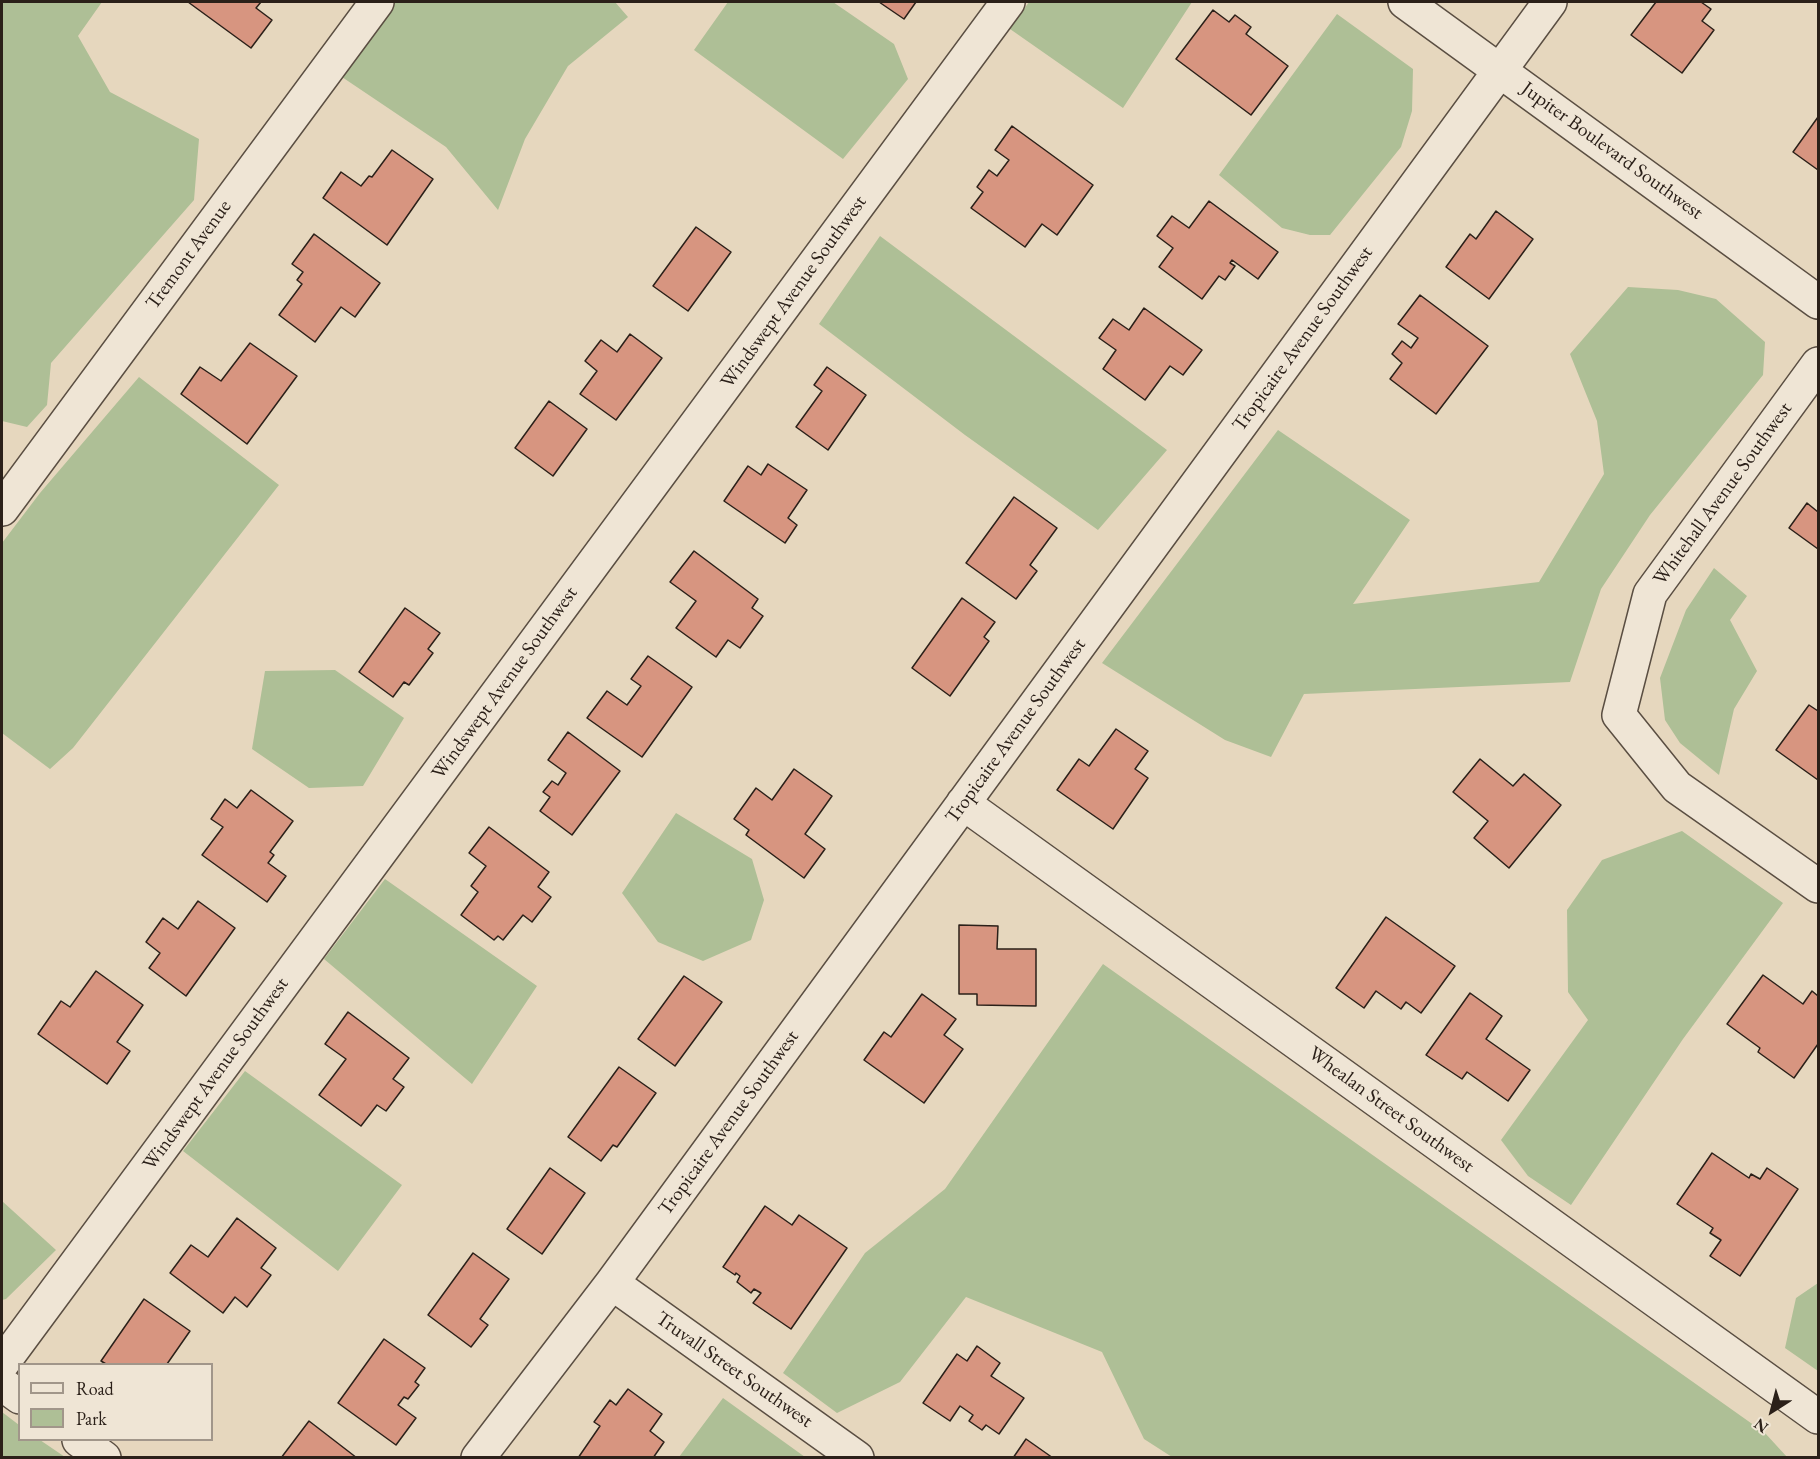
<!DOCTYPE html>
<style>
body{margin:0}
#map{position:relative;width:1820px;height:1459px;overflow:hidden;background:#e6d7be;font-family:"EB Garamond",serif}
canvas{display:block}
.frame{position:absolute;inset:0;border:3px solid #2b2019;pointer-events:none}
.legend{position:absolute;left:18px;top:1363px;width:195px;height:78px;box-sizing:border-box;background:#efe5d5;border:2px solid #a1968a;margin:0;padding:8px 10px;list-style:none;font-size:18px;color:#2b2019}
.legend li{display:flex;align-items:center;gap:12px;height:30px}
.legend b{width:30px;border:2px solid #a1968a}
.north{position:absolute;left:1742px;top:1381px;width:60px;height:60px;-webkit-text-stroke:4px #efe5d5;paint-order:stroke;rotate:216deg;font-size:16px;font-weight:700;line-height:24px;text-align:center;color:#2b2019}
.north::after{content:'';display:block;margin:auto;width:21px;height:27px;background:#2b2019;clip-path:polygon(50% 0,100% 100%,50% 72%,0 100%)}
</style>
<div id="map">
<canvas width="1820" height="1459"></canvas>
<div class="frame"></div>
<ul class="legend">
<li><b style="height:8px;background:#efe5d5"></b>Road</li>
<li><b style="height:16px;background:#aebf96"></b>Park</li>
</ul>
<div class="north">N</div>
</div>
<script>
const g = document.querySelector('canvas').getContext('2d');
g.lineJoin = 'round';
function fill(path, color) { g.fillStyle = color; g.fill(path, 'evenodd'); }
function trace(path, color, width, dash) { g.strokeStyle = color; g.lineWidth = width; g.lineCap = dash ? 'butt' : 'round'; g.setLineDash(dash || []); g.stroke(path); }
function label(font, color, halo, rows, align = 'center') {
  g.font = font + ' "EB Garamond",serif'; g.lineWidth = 4.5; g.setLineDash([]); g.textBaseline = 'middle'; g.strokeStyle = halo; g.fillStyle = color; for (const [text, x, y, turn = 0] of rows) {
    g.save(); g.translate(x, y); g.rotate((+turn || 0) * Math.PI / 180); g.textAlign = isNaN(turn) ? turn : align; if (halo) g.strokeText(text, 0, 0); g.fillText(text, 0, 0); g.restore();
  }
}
const green = new Path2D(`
 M2,2H102L78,36L110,92L199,139L194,200L51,363L47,405L27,427L2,421Z
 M393,2H615L628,17L568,66L525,139L498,210L446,147L339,75Z
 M728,2H833L894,44L908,79L843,159L694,50Z
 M1029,2H1192L1123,108L1010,29Z
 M1337,14L1413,69L1412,111L1401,147L1330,235H1310L1282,228L1219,175Z
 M880,236L1167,450L1098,530L965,435L819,324Z
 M1628,287L1678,290L1716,299L1765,342L1763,375L1650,515L1601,589L1570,682L1304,694L1271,757L1225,740L1102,663L1278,430L1410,520L1353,604L1539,582L1604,474L1597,421L1570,354Z
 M139,377L279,485L73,748L50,769L2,733V543L40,493Z
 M1714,568L1747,596L1730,620L1757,671L1734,709L1719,775L1680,743L1665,720L1660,678L1686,610Z
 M335,670L404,718L363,786L309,788L252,749L265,671Z
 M676,813L752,859L764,900L751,940L703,961L658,942L622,893Z
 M1682,831L1783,903L1683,1039L1571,1205L1528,1176L1501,1140L1588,1020L1568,992L1567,910L1602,860Z
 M385,879L537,986L472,1084L324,959Z
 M1103,964L1765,1433L1787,1457H1172L1144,1439L1102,1352L966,1297L900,1382L837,1413L783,1373L865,1253L945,1189Z
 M245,1071L402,1185L338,1271L183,1151Z
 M2,1201L56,1250L6,1299L2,1300Z
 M1818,1283V1371L1785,1348L1796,1298Z
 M723,1398L805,1457H679Z
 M2,1412L19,1425L20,1440H40L65,1457H2Z`);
const building = new Path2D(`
 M188,2H261L256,8L272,20L251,48Z
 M879,2H916L904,19Z
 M1656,2H1701L1711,9L1702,21L1714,30L1682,73L1631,35Z
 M1213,10L1229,22L1235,15L1251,27L1246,34L1288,66L1251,115L1176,59Z
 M1818,117V170L1793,152Z
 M1012,126L1093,185L1057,235L1042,224L1025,247L971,208L983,192L977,187L989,170L997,176L1009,160L995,150Z
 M392,150L433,179L387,245L323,198L341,172L361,186L369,176L372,177Z
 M1209,201L1278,252L1258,279L1232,260L1230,263L1235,266L1225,280L1219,276L1202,299L1159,267L1173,248L1157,236L1172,216L1189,228Z
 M1496,211L1533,239L1489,299L1446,267L1470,234L1476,239Z
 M696,227L731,252L688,311L653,286Z
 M314,234L380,283L355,317L341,307L315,342L279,315L302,284L297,280L303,272L292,264Z
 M1420,295L1488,346L1436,414L1390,379L1402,363L1392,354L1402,341L1411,348L1418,338L1398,324Z
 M1144,308L1202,350L1183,375L1170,366L1145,400L1103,369L1116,350L1099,338L1113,319L1129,330Z
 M630,334L662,358L616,420L580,394L597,371L585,361L601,340L617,352Z
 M250,343L297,376L247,444L181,394L200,367L221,381Z
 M827,367L866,395L828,450L796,427L822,391L814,385Z
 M549,401L587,429L553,476L515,448Z
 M768,464L807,490L788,518L797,525L785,543L724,501L748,466L761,475Z
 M1014,497L1057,528L1030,565L1037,571L1016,599L966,563Z
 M1807,503L1818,512V549L1789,528Z
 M694,551L758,599L752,608L763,616L740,648L728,640L716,657L676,628L696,601L670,582Z
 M962,598L995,622L984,637L989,641L950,696L912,668Z
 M405,608L440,633L428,649L433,653L409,685L404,682L393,697L359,672Z
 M648,656L692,687L642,757L587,718L607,691L627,705L641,686L631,679Z
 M1809,705L1818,711V780L1776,750Z
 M1116,729L1148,751L1135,769L1148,778L1113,829L1057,790L1079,759L1089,766Z
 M568,732L620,771L572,835L540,811L550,797L543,792L552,781L558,785L566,773L548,760Z
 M1480,759L1513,786L1524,774L1561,805L1509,868L1474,838L1488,821L1453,792Z
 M794,769L832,796L805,834L825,849L804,878L746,835L749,830L734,819L756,788L772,800Z
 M251,790L293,821L270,852L274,855L268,863L286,876L267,902L202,855L223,827L211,819L225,799L237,808Z
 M489,827L549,872L538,887L551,897L532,922L523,915L503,940L498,936L494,940L461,915L478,892L471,886L486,866L469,853Z
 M198,901L235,928L186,996L149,968L160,953L146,942L163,918L178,929Z
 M1386,917L1455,966L1421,1013L1406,1002L1401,1009L1376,991L1364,1008L1336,988Z
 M959,925L998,926L997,949H1036V1006L977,1005V994H959Z
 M96,971L143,1005L117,1042L130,1051L107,1084L38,1034L61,1001L70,1007Z
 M1763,975L1803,1004L1812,991L1818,996V1044L1794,1078L1758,1052L1760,1048L1727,1024Z
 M684,976L722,1002L675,1066L638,1039Z
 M1470,993L1502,1016L1486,1039L1530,1070L1508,1101L1467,1072L1462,1079L1426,1055Z
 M922,994L956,1019L944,1035L963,1049L924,1103L864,1060L884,1032L891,1037Z
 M348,1012L409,1058L393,1079L404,1087L386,1111L377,1105L361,1126L319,1095L346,1059L325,1044Z
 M619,1067L656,1093L617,1147L613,1145L601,1161L568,1137Z
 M1712,1153L1749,1178L1751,1174L1760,1179L1767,1168L1798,1189L1740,1276L1710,1256L1721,1240L1710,1233L1713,1228L1677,1204Z
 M550,1168L585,1193L542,1254L507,1229Z
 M765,1206L792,1225L799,1215L847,1248L791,1329L753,1303L761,1293L754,1289L751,1293L737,1282L740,1276L736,1273L735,1275L723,1267Z
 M237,1218L276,1248L261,1268L271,1275L247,1307L235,1297L223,1313L170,1273L191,1245L208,1257Z
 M473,1253L509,1279L480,1319L488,1325L471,1347L428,1315Z
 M144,1299L190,1331L167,1364H106L101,1361Z
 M384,1339L425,1368L415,1382L419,1385L408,1399L404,1397L398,1405L416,1418L396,1445L338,1403Z
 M977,1346L1000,1363L991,1376L1024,1398L999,1434L986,1425L982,1430L969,1421L973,1415L960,1406L950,1421L923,1403L957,1354L967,1361Z
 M628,1389L662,1414L650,1431L664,1442L653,1458H578L600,1426L594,1422L610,1400L616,1405Z
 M309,1421L357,1458H281Z
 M1026,1439L1053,1458H1013Z`);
const minor = new Path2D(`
 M1405,2L1818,302
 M1818,364L1650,594L1619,715L1677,787L1818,886
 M2,509L377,2
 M963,803L1818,1417
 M612,1283L857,1458
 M2,1364L1008,2
 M2,1384L20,1397
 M79,1440L104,1458
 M478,1458L612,1283L1550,2`);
const streetNames = [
 ["Jupiter Boulevard Southwest",1612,151,36],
 ["Tremont Avenue",189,255,-54],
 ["Windswept Avenue Southwest",794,292,-54],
 ["Tropicaire Avenue Southwest",1303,339,-54],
 ["Whitehall Avenue Southwest",1723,494,-54],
 ["Windswept Avenue Southwest",505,683,-54],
 ["Tropicaire Avenue Southwest",1016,731,-54],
 ["Windswept Avenue Southwest",216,1074,-54],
 ["Whealan Street Southwest",1391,1110,36],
 ["Tropicaire Avenue Southwest",729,1123,-54],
 ["Truvall Street Southwest",734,1370,35]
];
fill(green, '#aebf96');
fill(building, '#d79580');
trace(building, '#2b2019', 1.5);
trace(minor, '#5a4e42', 36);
trace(minor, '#efe5d5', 33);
label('20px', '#2b2019', '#efe5d5', streetNames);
</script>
